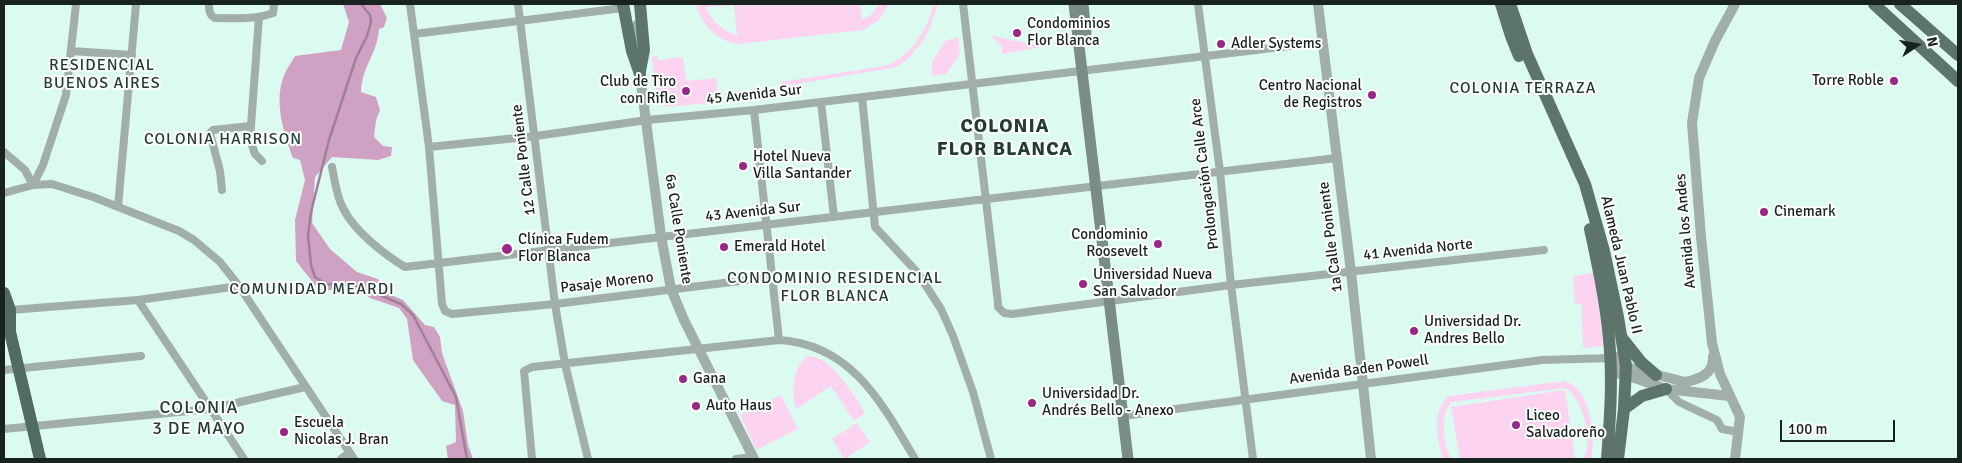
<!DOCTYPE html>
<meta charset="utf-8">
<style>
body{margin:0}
#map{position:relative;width:1962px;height:463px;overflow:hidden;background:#dbfbf0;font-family:Signika,sans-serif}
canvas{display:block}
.frame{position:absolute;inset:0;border:5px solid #182320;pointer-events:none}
.north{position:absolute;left:1892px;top:20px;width:50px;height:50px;-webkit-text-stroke:4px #fff;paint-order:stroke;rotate:78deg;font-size:14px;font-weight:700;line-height:20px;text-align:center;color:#182320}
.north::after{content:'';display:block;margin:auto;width:18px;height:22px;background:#182320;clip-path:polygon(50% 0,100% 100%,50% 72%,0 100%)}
.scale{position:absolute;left:1780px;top:420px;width:115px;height:22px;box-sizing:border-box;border:2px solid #182320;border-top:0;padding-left:6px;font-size:15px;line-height:18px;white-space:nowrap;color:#182320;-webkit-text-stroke:4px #fff;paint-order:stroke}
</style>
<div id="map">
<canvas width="1962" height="463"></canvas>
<div class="frame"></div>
<div class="north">N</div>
<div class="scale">100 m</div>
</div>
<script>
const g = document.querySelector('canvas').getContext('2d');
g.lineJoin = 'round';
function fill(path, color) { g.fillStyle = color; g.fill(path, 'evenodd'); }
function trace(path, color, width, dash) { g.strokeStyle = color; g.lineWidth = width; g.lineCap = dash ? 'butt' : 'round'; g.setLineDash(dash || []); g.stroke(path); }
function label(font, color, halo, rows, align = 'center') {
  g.font = font + ' Signika,sans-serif'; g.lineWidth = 4; g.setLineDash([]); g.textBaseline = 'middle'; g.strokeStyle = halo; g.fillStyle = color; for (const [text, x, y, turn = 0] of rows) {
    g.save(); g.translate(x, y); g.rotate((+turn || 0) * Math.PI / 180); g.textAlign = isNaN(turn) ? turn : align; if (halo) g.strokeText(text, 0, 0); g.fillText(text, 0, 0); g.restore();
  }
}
const green = new Path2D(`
 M696,4H860L862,20L872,14L879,4H889L880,19L863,30L739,44C717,42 701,24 696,4ZM734,5L737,35C723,32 711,20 706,7Z
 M933,4H938L930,28L925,38L909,58L897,67L780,87V82L885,66C910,57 928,30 933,4Z
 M990,35L1042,47L1002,54V47Z
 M958,37L960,54L946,74L932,76V62L945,41Z
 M658,56V60L683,57L686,81L716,78L719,102L666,107L656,101L652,57Z
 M1594,273L1604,346L1583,348L1581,304H1575L1573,276Z
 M807,356C831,355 854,395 865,413L854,421L831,386L796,409C791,390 792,370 807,356Z
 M1564,381C1590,386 1597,438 1591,459H1583C1594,442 1583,397 1565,388L1452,402C1438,415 1444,444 1451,459H1443C1437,438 1431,413 1448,396Z
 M1565,390L1575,458L1460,459L1451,407Z
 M781,395L798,429L756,450L740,415Z
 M857,423L870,442L845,459L832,439Z`);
const forest = new Path2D(`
 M343,4H380L387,18L384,27L379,29C377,55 362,66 361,92L376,97L380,110L376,120L374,137L383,146L392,147L391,156L378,160L332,157L315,177L312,223L330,249L357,272L378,279L385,292L403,300L425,325L434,327L440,337L442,353L463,411L468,445L473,459H448L446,446L456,442L455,405L442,401L413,360L407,319L399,308L370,298L357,290L348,287L326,291L315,285L296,261L295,220L305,180L300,160L293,158C283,131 273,100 285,73C288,67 292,61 295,56L341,50L349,22Z`);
const stream = new Path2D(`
 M361,4L370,15L371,22L367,36L356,58L329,140L311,212L308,236L311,265L315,277L326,284L355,286L366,289L401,304L413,315L456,397L467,459`);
const minor = new Path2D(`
 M209,4C209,10 209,15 215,18C234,18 255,20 273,13L274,4
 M410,4L429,147L442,304L445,311L452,314L555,304L772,277
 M518,4L555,304L565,364L588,459
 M963,4L998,303V307L1004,313L1012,314L1231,285L1544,250
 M1198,4L1220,172L1231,285L1253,459
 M259,17L250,139L255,154L262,161
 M414,34L623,8
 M71,51L132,55
 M862,97L875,227L917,272L941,309L953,336L973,392L991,459
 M821,102L834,217
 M754,110L779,340
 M429,147L536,136L647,120L754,110L1323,42
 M4,152L25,170L33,185
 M332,167C335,181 336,195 343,208C353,230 385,255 405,267L1337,158
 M33,185L43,165L66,95L76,4
 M222,190L220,171L210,133L213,130L250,126
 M4,193L33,185L52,184L93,197L179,231L194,240L220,262L239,286L354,459
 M118,207L136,4
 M138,300L244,459
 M10,310L138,300L239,286
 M4,370L141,356
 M1666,389L1679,402L1717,420L1722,429L1739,432
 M1123,416L1542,360L1613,358L1621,354L1623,348
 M4,429L210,409L305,387
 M341,459L349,453
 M532,459L524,371L532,367L779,340C851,344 882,403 915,459
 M736,459L753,457`);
const tertiary = new Path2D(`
 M1318,4L1351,272L1371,459
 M637,25L636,45L661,236L671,289L684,320L754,459
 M1611,363L1685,382C1700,379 1714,374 1713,356
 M1611,372L1626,375L1666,389L1729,396
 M1735,459L1740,417L1720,374L1712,343L1701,237L1692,123L1699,78L1715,41L1735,4`);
const secondary = new Path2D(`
 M1074,4L1128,459
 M1083,4L1086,33`);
const primary = new Path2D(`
 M623,4L632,51L640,74
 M640,4L644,50L640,71
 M1501,4L1511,36L1519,56
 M1510,4L1527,54L1585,184L1604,251L1618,317L1626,366L1624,409L1618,459
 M1874,4L1958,81
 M1900,4L1958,55
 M1590,229C1598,265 1606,302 1609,339C1613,379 1610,420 1607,459
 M1622,338L1641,362L1656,375
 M1624,409L1642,396L1666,389`);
const trunk = new Path2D(`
 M4,293L10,310V332L40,459`);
const markers = [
 [1017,33,5,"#982786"],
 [1221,44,5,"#982786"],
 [1894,81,5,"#982786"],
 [686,91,5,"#982786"],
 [1372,95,5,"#982786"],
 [743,166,5,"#982786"],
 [1764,212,5,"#982786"],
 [1158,244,5,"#982786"],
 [724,247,5,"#982786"],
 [507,249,6,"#982786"],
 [1083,284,5,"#982786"],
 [1414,331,5,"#982786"],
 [683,379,5,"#982786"],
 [1032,403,5,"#982786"],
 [696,406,5,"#982786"],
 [1516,425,5,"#982786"],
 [284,432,5,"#982786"]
];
const poiNames = [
 ["Condominios",1027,24],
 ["Flor Blanca",1027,41],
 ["Adler Systems",1231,44],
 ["Torre Roble",1884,81,"right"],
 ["Club de Tiro",676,82,"right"],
 ["con Rifle",676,99,"right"],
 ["Centro Nacional",1362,86,"right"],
 ["de Registros",1362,103,"right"],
 ["Hotel Nueva",753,157],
 ["Villa Santander",753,174],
 ["Cinemark",1774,212],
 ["Condominio",1148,235,"right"],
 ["Roosevelt",1148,252,"right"],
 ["Clínica Fudem",518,240],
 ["Flor Blanca",518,257],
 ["Emerald Hotel",734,247],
 ["Universidad Nueva",1093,275],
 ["San Salvador",1093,292],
 ["Universidad Dr.",1424,322],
 ["Andres Bello",1424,339],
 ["Gana",693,379],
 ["Universidad Dr.",1042,394],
 ["Andrés Bello - Anexo",1042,411],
 ["Auto Haus",706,406],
 ["Liceo",1526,416],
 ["Salvadoreño",1526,433],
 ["Escuela",294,423],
 ["Nicolas J. Bran",294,440]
];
const streetNames = [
 ["45 Avenida Sur",754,95,-6],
 ["12 Calle Poniente",524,160,-97],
 ["Prolongación Calle Arce",1205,174,-97],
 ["43 Avenida Sur",753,212,-6],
 ["6a Calle Poniente",678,229,81],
 ["Avenida los Andes",1686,231,-95],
 ["1a Calle Poniente",1331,237,-97],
 ["41 Avenida Norte",1418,250,-6],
 ["Alameda Juan Pablo II",1621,265,77],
 ["Pasaje Moreno",607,283,-7],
 ["Avenida Baden Powell",1359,370,-8]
];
const neighbourhoodNames = [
 ["RESIDENCIAL",102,66],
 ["BUENOS AIRES",102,84],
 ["COLONIA TERRAZA",1523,89],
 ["COLONIA HARRISON",223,140],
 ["CONDOMINIO RESIDENCIAL",835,279],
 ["FLOR BLANCA",835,297],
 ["COMUNIDAD MEARDI",312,290]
];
const quarterNames = [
 ["COLONIA",199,408],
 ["3 DE MAYO",199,429]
];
const districtNames = [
 ["COLONIA",1005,127],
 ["FLOR BLANCA",1005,150]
];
fill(green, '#fcd3f1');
fill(forest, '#cfa1c3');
trace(stream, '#9e8198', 2.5);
trace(minor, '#a1aea9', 8);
trace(tertiary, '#a1aea9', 10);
trace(secondary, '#798c86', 11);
trace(primary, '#5d746d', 12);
trace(trunk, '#516a62', 12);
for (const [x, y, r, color] of markers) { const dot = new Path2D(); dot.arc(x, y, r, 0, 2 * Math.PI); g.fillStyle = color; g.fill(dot); trace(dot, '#fff', 2); }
label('15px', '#182320', '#fff', poiNames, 'left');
label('15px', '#182320', '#fff', streetNames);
g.letterSpacing = '1px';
label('16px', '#223c35', '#fff', neighbourhoodNames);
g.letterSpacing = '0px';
g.letterSpacing = '1px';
label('18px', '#223c35', '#fff', quarterNames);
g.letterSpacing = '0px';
g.letterSpacing = '1px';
label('bold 20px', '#223c35', '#fff', districtNames);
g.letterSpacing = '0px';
</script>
